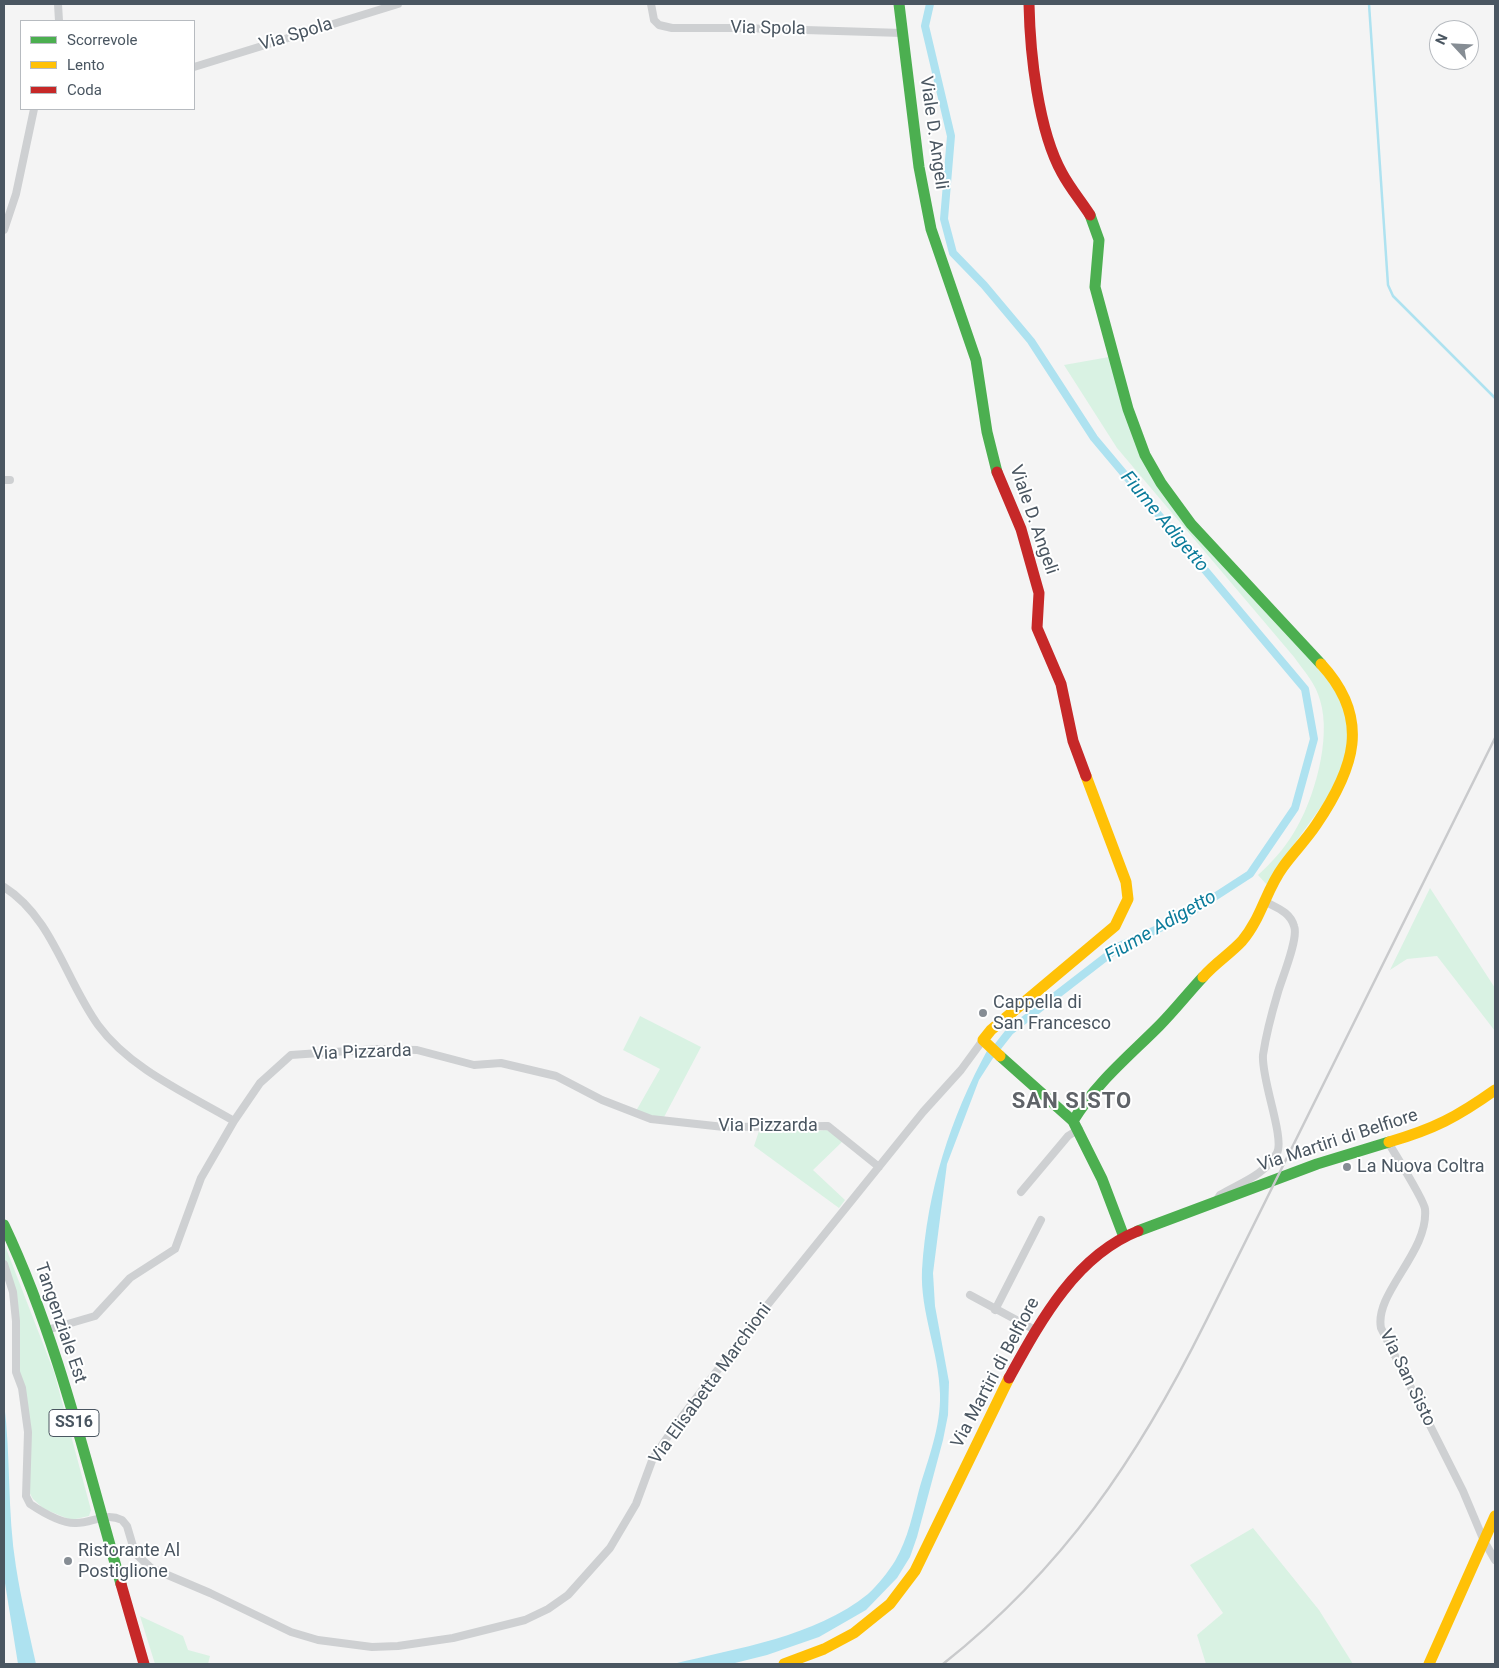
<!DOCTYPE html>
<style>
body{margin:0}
#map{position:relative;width:1499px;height:1668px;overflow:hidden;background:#f4f4f4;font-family:Roboto,sans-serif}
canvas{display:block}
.frame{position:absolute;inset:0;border:5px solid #4a5661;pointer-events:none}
.legend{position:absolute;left:20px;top:20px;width:175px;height:90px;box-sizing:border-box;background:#fff;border:1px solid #b7bbc0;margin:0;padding:6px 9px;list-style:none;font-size:15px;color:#4a5661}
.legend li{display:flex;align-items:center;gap:10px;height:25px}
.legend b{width:25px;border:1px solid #b7bbc0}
.north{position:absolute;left:1429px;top:20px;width:50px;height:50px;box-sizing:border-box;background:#fff;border:1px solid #b7bbc0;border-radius:50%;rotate:295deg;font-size:14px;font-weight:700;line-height:20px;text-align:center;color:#4a5661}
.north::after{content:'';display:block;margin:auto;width:18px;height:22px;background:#868d94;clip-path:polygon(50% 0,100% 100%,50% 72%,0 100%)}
</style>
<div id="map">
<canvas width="1499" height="1668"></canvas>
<div class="frame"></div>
<ul class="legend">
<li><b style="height:6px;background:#4caf50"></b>Scorrevole</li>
<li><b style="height:6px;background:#ffc107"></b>Lento</li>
<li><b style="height:6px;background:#c62828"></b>Coda</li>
</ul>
<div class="north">N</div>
</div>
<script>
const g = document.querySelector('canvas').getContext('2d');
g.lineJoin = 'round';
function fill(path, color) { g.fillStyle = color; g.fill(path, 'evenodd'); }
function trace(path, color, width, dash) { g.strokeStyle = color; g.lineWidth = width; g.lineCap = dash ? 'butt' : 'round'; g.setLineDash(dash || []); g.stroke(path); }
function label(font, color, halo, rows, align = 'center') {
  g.font = font + ' Roboto,sans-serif'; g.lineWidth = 4; g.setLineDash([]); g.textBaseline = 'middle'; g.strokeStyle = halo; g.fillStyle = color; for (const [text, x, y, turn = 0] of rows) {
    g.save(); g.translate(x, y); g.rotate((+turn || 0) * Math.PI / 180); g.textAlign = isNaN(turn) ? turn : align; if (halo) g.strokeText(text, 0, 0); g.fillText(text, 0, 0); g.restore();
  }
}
const green = new Path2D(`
 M1109,357L1121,403L1167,488L1340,693L1353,742L1331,793L1287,854L1269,887L1258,875C1271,863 1284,849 1293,834C1314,801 1332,738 1320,700C1316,684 1304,671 1294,657L1117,448L1064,365Z
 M1430,888L1495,988V1031L1437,956L1407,959L1390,970Z
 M640,1016L701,1047L663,1119L636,1111L660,1069L623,1050Z
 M761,1125H809L812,1131L827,1130L843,1141L813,1170L845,1200L839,1208L754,1146Z
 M4,1243L54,1372L91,1510L89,1516L71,1520L44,1509L33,1499L28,1490L30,1458L18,1372V1322L4,1261Z
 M1253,1528L1319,1610L1353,1664H1206L1197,1635L1223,1613L1190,1565Z
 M140,1616L183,1636L188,1650L210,1656L208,1664H155Z`);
const water = new Path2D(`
 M988,1049L995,1055L979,1080L947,1164L933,1273L935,1306L949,1382L948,1415L943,1440L917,1537L910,1557L897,1578L866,1610L819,1637L767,1655L731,1664H673C737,1648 815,1637 868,1594C878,1585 888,1572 895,1561C908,1539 913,1513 919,1490C928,1459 941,1427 940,1394C939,1352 920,1312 922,1270C927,1191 950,1118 988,1049Z
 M4,1402C11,1457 7,1512 16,1567C21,1599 29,1632 36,1664H18L4,1577Z`);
const stream = new Path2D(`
 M1369,4L1388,285L1393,296L1495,398`);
const canal = new Path2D(`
 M930,4L925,26L951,136L944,219L953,253L984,285L1031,341L1094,438L1305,689L1314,739L1295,808L1250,874L1182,918L1120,946L1010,1031L992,1054`);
const street = new Path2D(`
 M58,4L59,21
 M651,4L654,20L659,25L672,28H741L902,33
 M194,67L398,4
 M4,230L16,194L34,109
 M4,480H10
 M4,887C52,917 66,981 98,1025C130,1069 188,1094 234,1121
 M1388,1142C1395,1154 1424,1200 1425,1209C1429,1252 1374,1293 1381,1328L1463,1491L1484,1541L1495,1560
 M1021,1192L1068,1136L1079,1129
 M1218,1198L1220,1195C1240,1183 1265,1175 1277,1153C1285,1138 1261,1079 1263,1055C1266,1035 1272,1012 1278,992C1282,978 1299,938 1294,926C1290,912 1277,908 1266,902
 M4,1264L13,1292L16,1321V1372L22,1388L28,1432L26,1496L30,1504C42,1512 61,1524 76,1523C93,1523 105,1512 122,1520L127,1526L135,1553L151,1568L210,1593L291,1632L318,1640L372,1647L398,1646L453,1638L525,1620L548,1609L568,1595L610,1548L636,1504L653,1458L678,1422L761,1313L923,1112L961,1070L983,1040
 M970,1295L1035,1330
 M995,1310L1041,1220
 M47,1330L95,1316L130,1278L175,1249L201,1178L234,1121L260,1083L291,1055L377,1049L417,1050L474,1065L501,1063L556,1076L602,1100L651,1119L724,1127L828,1126L879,1167`);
const fast = new Path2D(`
 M899,4L919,167L931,229L976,360L987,432L997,472
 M1090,215L1099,240L1095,287L1128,409L1145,455L1161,483L1191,524L1321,664
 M1000,1056L1073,1121L1102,1179L1124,1237
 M1073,1121C1096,1083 1128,1057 1159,1026C1174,1011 1188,993 1203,977
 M4,1225C58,1339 86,1463 121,1584
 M1138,1231L1317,1164L1389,1142`);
const slow = new Path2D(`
 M1203,977C1215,963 1230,954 1242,941C1261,919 1266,890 1283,867C1293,853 1306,840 1316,825C1354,769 1372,719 1321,664
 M1000,1056L983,1040L991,1030L1115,926L1128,899L1126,882L1086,776
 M1389,1142C1434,1129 1457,1117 1495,1090
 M784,1664L824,1649L854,1633L890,1604L915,1571L1009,1378
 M1429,1664L1495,1516`);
const jam = new Path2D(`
 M1029,4C1030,53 1038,130 1062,173C1070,188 1081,201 1090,215
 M997,472L1021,529L1039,593L1037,628L1061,684L1073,741L1086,776
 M1009,1378C1040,1322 1075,1256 1138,1231
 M121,1584L144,1664`);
const rail = new Path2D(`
 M943,1664C1064,1568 1138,1458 1206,1321L1495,738`);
const markers = [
 [983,1013,5,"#868d94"],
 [1347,1167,5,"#868d94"],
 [68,1561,5,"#868d94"]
];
const shields = [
 [74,1423,50]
];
const shieldNames = [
 ["SS16",74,1423]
];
const streetNames = [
 ["Via Spola",768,29,1],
 ["Via Spola",296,35,-17],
 ["Viale D. Angeli",933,133,82],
 ["Viale D. Angeli",1033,520,71],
 ["Via Pizzarda",362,1053,-2],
 ["Via Pizzarda",768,1126],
 ["Via Martiri di Belfiore",1338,1141,-18],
 ["Tangenziale Est",60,1323,71],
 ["Via Martiri di Belfiore",996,1373,-62],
 ["Via San Sisto",1407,1378,64],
 ["Via Elisabetta Marchioni",711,1384,-54]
];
const poiNames = [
 ["Cappella di",993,1003],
 ["San Francesco",993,1024],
 ["La Nuova Coltra",1357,1167],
 ["Ristorante Al",78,1551],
 ["Postiglione",78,1572]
];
const waterNames = [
 ["Fiume Adigetto",1164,522,50],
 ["Fiume Adigetto",1161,927,-30]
];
const districtNames = [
 ["SAN SISTO",1072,1102]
];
fill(green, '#d9f2e3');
fill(water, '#aee2f0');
trace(stream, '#aee2f0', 2.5);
trace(canal, '#aee2f0', 8);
trace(street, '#ced0d2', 8);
trace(fast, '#4caf50', 11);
trace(slow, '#ffc107', 11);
trace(jam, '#c62828', 11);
trace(rail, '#c9cacc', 2.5);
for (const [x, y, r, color] of markers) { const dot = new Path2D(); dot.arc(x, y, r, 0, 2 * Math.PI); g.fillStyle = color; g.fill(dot); trace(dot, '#fff', 2); }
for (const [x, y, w] of shields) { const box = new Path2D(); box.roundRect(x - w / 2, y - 13.5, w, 27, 4); g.fillStyle = '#fff'; g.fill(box); trace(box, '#4a5661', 1); }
label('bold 16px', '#4a5661', null, shieldNames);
label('18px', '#4a5661', '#fff', streetNames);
label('18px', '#4a5661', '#fff', poiNames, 'left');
label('italic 19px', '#0c7c9b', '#fff', waterNames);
g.letterSpacing = '1px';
label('bold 22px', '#5f6368', '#fff', districtNames);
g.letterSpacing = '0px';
</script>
